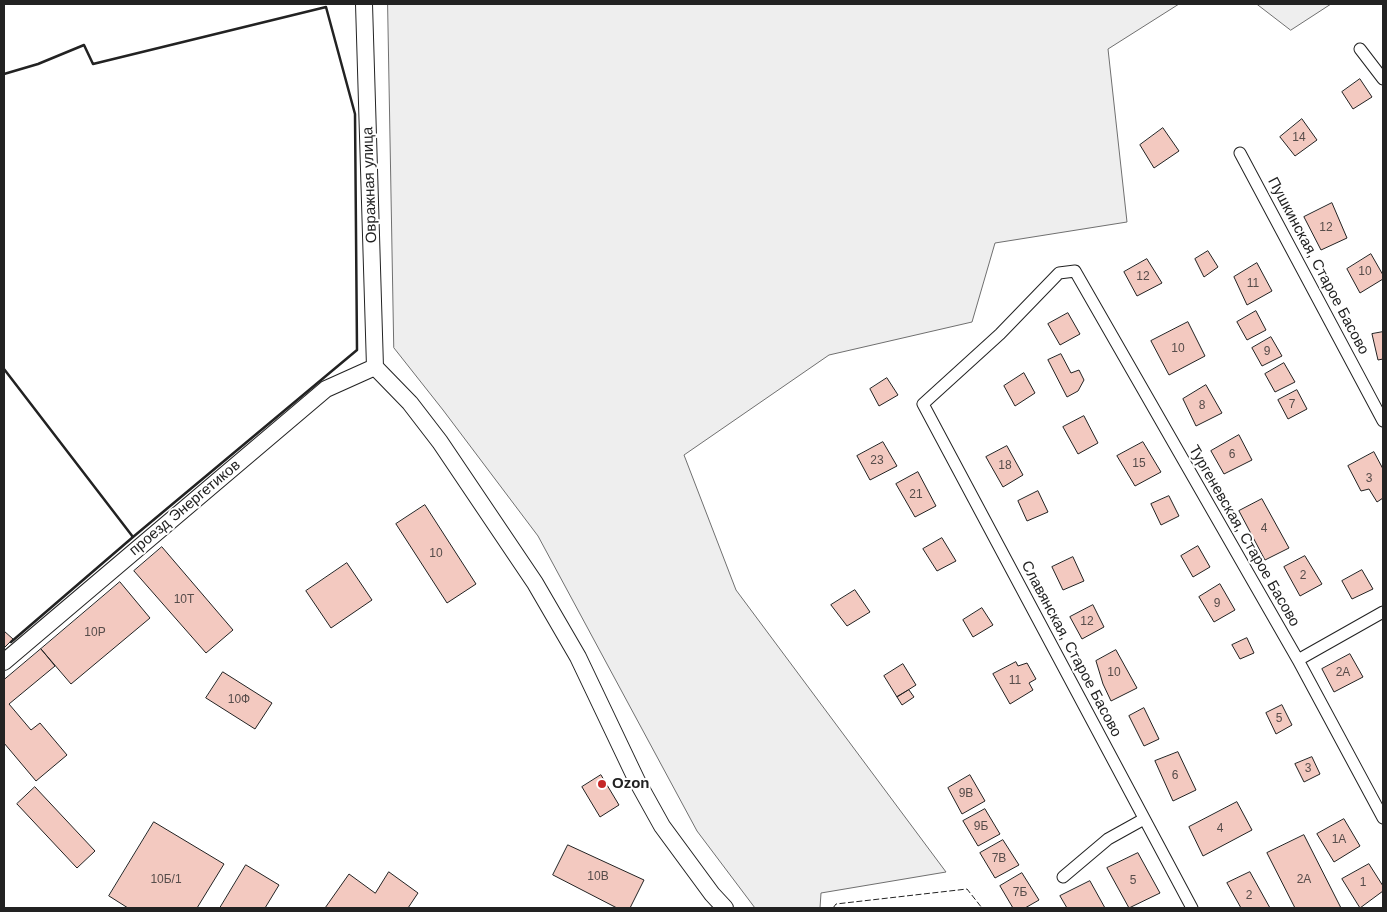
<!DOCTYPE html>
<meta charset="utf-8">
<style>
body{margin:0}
#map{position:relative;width:1387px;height:912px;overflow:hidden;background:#fff;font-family:Helvetica,sans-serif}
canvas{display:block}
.frame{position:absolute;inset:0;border:5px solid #222;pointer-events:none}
</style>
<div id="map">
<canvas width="1387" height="912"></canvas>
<div class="frame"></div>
</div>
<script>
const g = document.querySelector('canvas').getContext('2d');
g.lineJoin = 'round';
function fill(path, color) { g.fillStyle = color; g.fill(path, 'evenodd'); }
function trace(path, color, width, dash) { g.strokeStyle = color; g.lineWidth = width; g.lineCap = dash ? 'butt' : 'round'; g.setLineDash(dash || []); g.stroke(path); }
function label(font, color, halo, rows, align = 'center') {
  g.font = font + ' Helvetica,sans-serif'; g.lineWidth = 4; g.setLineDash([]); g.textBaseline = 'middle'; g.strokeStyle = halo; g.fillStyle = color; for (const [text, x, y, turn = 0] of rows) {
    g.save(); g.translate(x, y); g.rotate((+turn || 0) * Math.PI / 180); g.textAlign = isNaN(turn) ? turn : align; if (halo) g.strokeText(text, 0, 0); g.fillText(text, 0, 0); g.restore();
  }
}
const green = new Path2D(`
 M388,4H1179L1108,49L1127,222L995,243L972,322L829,355L684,455L736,590L946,872L821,893L820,908H755L697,831L538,536L443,410L394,348Z
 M1257,4H1331L1291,30Z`);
const building = new Path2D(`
 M1360,79L1372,97L1353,109L1342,92Z
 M1302,119L1317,140L1295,156L1280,137Z
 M1163,128L1179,151L1154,168L1140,145Z
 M1332,203L1347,238L1321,250L1304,217Z
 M1208,251L1218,267L1204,277L1195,259Z
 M1371,254L1383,275V279L1360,293L1347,269Z
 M1147,259L1162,283L1137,296L1124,272Z
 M1257,263L1272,291L1247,305L1234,277Z
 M1256,311L1266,330L1247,340L1237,322Z
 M1068,313L1080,334L1060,345L1048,324Z
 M1188,322L1205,356L1169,375L1151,341Z
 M1383,332V359L1378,360L1372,334Z
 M1271,337L1282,356L1262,366L1252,348Z
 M1061,354L1071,373L1079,370L1084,380L1078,391L1067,397L1048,360Z
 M1284,363L1295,382L1275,392L1265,374Z
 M1024,373L1035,393L1015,406L1004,386Z
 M887,378L898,395L879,406L870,389Z
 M1206,385L1222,413L1196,426L1183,399Z
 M1297,390L1307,409L1288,419L1278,400Z
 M1084,416L1098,443L1078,454L1063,427Z
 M1239,435L1252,460L1224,474L1211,451Z
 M883,442L897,466L870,480L857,456Z
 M1143,442L1161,472L1135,486L1117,456Z
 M1007,446L1023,475L1003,487L986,457Z
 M1374,452L1383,469V498L1377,502L1369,489L1361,491L1348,466Z
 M918,472L936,506L915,517L896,484Z
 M1038,491L1048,512L1027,521L1018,501Z
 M1169,496L1179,516L1161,525L1151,504Z
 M1262,499L1289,548L1265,560L1239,511Z
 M425,505L476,584L447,603L396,524Z
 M942,538L956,561L937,571L923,549Z
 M1198,546L1210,567L1193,577L1181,556Z
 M162,547L233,630L206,653L134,571Z
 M1305,556L1322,584L1300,596L1284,567Z
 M1073,557L1084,581L1063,590L1052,567Z
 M347,563L372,600L331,628L306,591Z
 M1362,570L1373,589L1352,599L1342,581Z
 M120,582L150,618L71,684L41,649Z
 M1220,584L1235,610L1214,622L1199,597Z
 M855,590L870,612L847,626L831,605Z
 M1093,605L1104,627L1082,639L1070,617Z
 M982,608L993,625L973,637L963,620Z
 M4,631L13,639L4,648Z
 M1247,638L1254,653L1240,659L1232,645Z
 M41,649L55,666L9,704L31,730L40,723L67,755L36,781L4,743V680Z
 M1116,650L1137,688L1111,701L1103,684L1096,661Z
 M1350,654L1363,677L1334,692L1322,669Z
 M1016,662L1018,666L1027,663L1036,679L1029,683L1033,690L1010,704L993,674Z
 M903,664L916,685L897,697L884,676Z
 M223,672L272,703L255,729L206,698Z
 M909,690L914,697L902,705L897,697Z
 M1282,705L1292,725L1276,734L1266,713Z
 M1144,708L1159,739L1144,746L1129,716Z
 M1178,752L1196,790L1173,801L1155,761Z
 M1312,757L1320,774L1304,782L1295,764Z
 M601,775L619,805L600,817L582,787Z
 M970,775L985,801L962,814L948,788Z
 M35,787L95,851L77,868L17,804Z
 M1237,802L1252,830L1203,856L1189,827Z
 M985,809L1000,834L978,846L963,821Z
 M1344,819L1360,846L1334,862L1317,834Z
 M154,822L224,864L197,908H128L109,896Z
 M1304,835L1341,908H1295L1267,853Z
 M1003,840L1019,865L995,878L980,853Z
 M568,845L644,880L630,908H617L553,875Z
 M1138,853L1160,893L1129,908L1107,868Z
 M1369,864L1383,886V891L1360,908L1342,879Z
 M246,865L279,885L265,908H220Z
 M389,872L418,893L408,908H325L349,874L375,893Z
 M1250,872L1270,908H1241L1227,883Z
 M1022,873L1039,900L1025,908H1013L1000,886Z
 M1090,881L1105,908H1067L1060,896Z`);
const street = new Path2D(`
 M1360,49L1383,79
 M1240,153L1383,421
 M1298,660L1383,612
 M1063,877L1108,839L1144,819
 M1192,908L923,404L1000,334L1059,273L1075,271L1298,660L1383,818`);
const secondary = new Path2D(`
 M364,4L375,367
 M375,367L410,403L440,442L535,583L578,657L637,781L662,826L712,894L725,908
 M4,662L326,389L375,367`);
const fence = new Path2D(`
 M833,908L836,904L967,889L982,908`);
const wall = new Path2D(`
 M4,74L38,64L84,45L93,64L326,7L355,114L357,350L133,537L4,369
 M11,642L133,537L132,536`);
const markers = [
 [602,784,5,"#c62828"]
];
const numberNames = [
 ["14",1299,138],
 ["12",1326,228],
 ["10",1365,272],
 ["12",1143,277],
 ["11",1253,284],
 ["10",1178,349],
 ["9",1267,352],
 ["7",1292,405],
 ["8",1202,406],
 ["6",1232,455],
 ["23",877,461],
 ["15",1139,464],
 ["18",1005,466],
 ["3",1369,479],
 ["21",916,495],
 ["4",1264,529],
 ["10",436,554],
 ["2",1303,576],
 ["10Т",184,600],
 ["9",1217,604],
 ["12",1087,622],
 ["10Р",95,633],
 ["10",1114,673],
 ["2А",1343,673],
 ["11",1015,681],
 ["10Ф",239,700],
 ["5",1279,719],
 ["3",1308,769],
 ["6",1175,776],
 ["9В",966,794],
 ["9Б",981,827],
 ["4",1220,829],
 ["1А",1339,840],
 ["7В",999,859],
 ["10В",598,877],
 ["10Б/1",166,880],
 ["2А",1304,880],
 ["5",1133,881],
 ["1",1363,883],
 ["7Б",1020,893],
 ["2",1249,896]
];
const streetNames = [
 ["Овражная улица",370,185,-92],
 ["Пушкинская, Старое Басово",1318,266,62],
 ["проезд Энергетиков",185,508,-40],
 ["Тургеневская, Старое Басово",1244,536,60],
 ["Славянская, Старое Басово",1071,649,62]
];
const poiNames = [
 ["Ozon",612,784]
];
fill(green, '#eee');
trace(green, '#6f6f6f', 1);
fill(building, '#f3c9c0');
trace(building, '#222', 1);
trace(street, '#222', 13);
trace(secondary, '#222', 18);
trace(street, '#fff', 11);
trace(secondary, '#fff', 16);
trace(fence, '#222', 1, [6, 2.5]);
trace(wall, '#222', 2.5);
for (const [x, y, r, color] of markers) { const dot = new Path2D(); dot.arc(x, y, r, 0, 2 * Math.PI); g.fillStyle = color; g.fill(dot); trace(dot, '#fff', 2); }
label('12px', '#564c4a', null, numberNames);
label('15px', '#222', '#fff', streetNames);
label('bold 15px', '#222', '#fff', poiNames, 'left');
</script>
